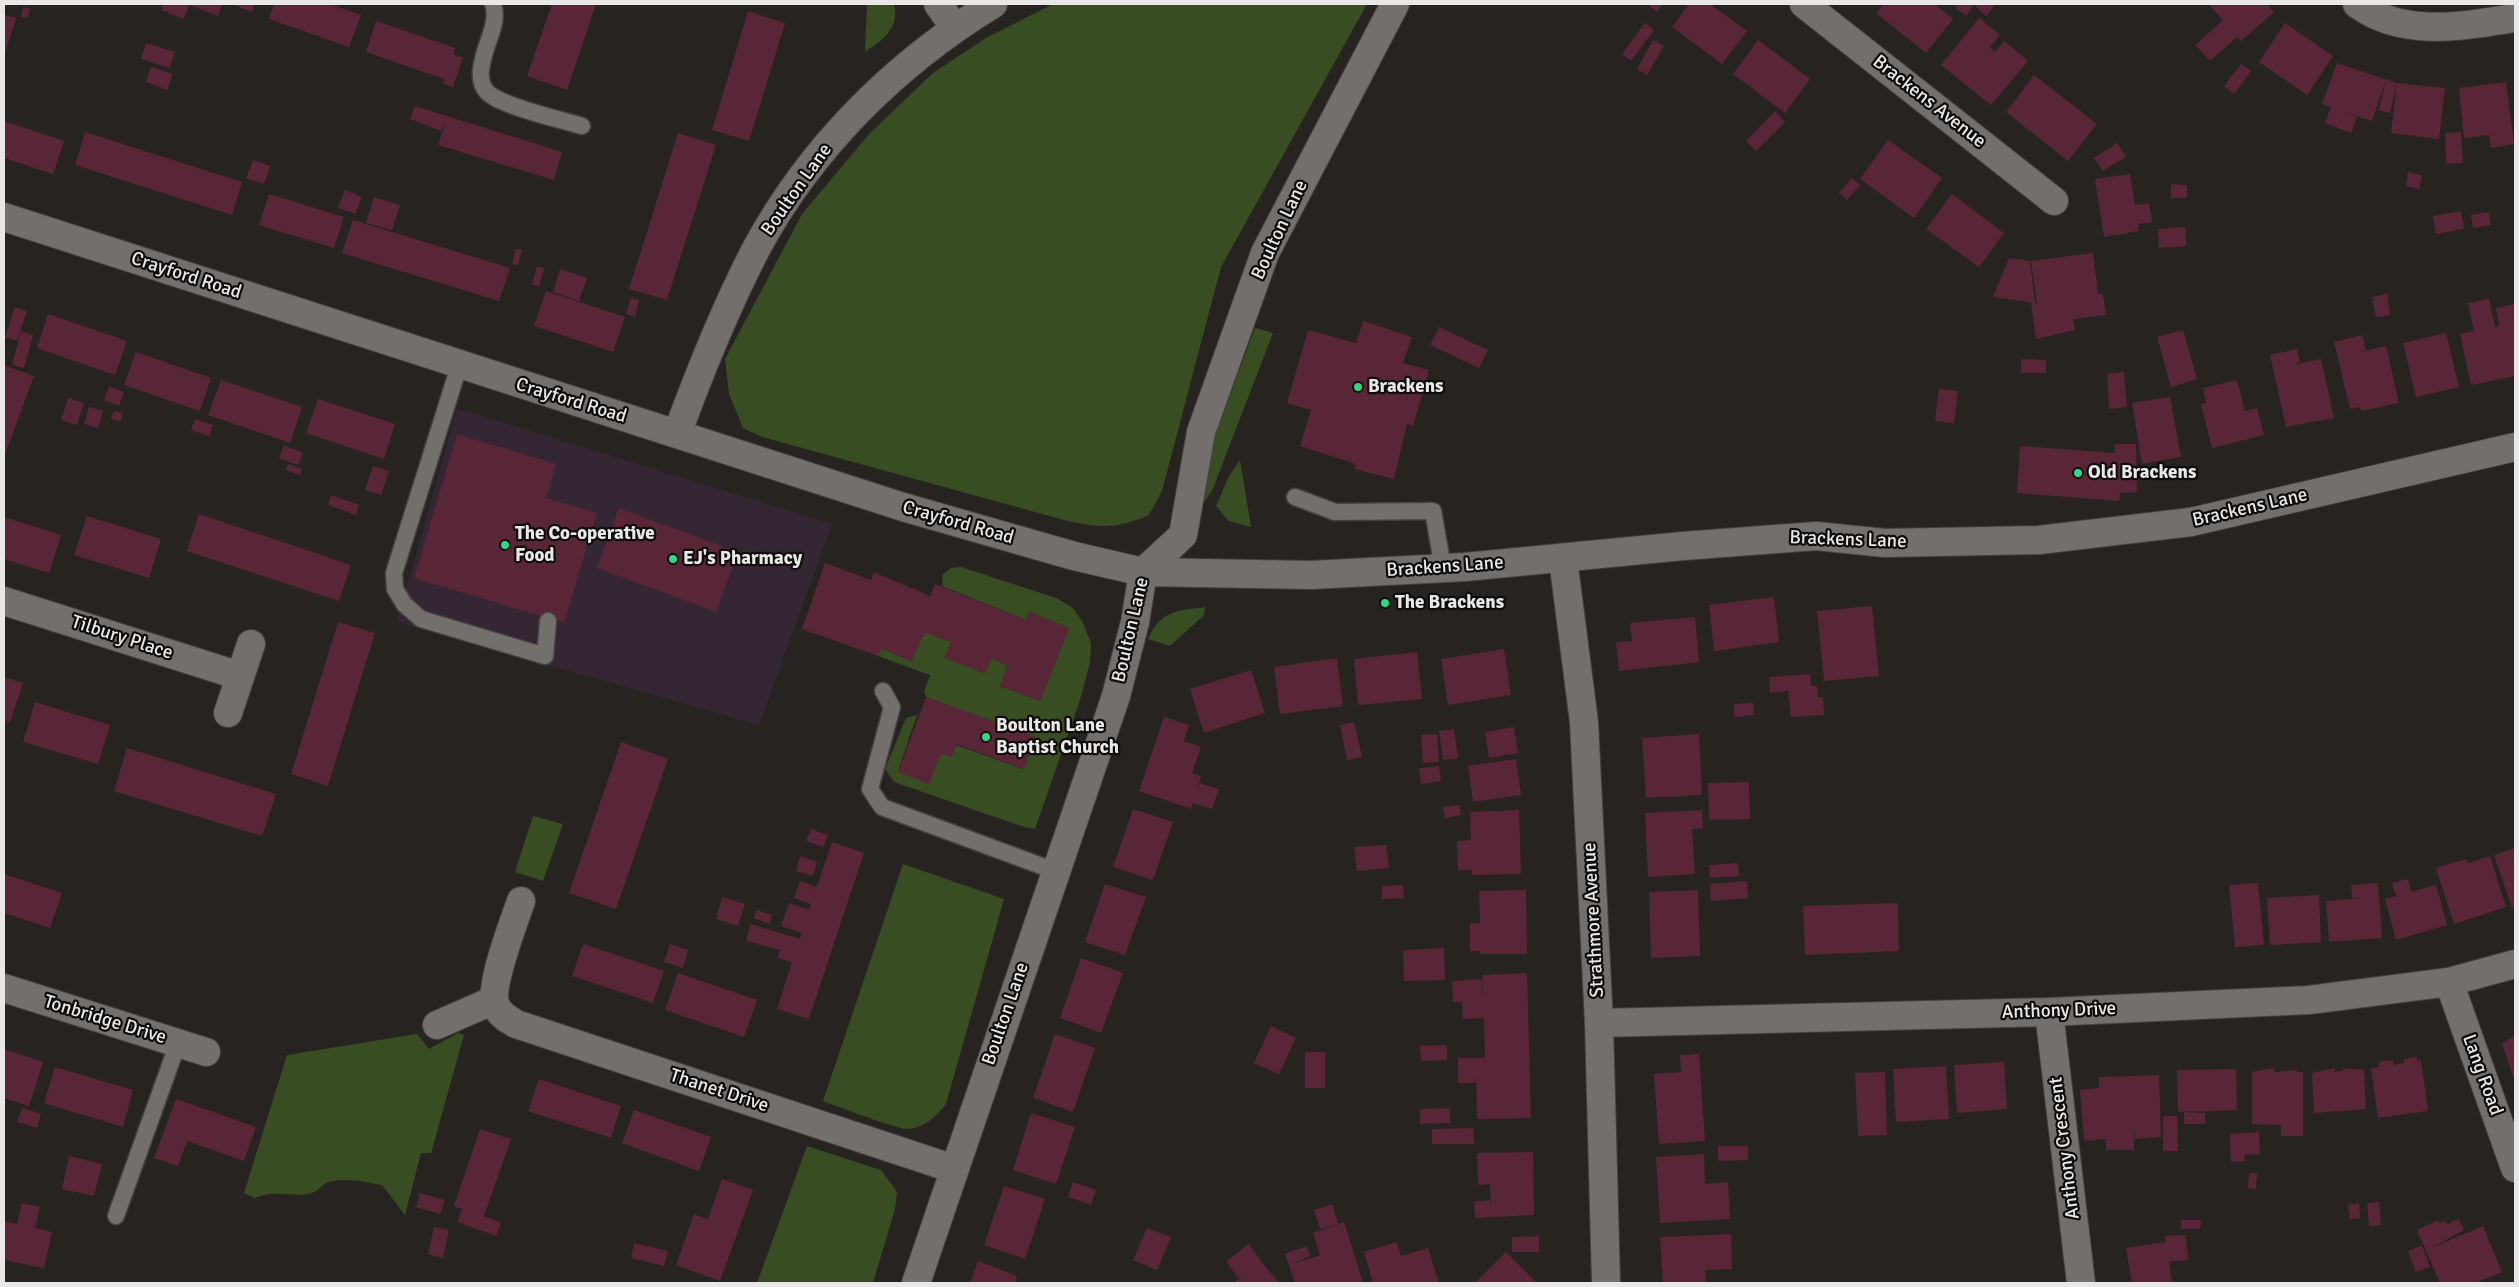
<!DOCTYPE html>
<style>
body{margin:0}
#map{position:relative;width:2519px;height:1287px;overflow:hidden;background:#262321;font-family:Signika,sans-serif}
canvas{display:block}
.frame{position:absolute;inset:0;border:5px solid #eae8e7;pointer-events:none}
</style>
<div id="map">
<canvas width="2519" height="1287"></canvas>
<div class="frame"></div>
</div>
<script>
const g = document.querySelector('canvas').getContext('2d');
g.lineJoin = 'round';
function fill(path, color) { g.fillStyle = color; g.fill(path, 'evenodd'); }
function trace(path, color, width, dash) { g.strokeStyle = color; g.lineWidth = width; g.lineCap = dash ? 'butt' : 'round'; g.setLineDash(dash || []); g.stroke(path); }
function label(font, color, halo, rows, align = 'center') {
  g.font = font + ' Signika,sans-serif'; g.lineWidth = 4.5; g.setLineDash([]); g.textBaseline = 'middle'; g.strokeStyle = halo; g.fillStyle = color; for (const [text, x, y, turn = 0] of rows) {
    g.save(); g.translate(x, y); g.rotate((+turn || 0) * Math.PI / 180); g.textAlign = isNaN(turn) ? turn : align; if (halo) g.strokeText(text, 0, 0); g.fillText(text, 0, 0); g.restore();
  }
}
const commercial = new Path2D(`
 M457,408L832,524L759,725L397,622Z`);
const green = new Path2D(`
 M867,4H894C900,28 883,40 865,52Z
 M1053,4H1367L1221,267L1162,491L1149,515C1116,529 1103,528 1068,521L762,437L743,428L729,394L725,359L802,214L870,133L933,73L986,38Z
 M1255,328L1273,333L1212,491L1202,504L1208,454Z
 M1240,460L1251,527L1229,521L1216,506L1229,476Z
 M961,567L1056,598L1072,607L1082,621L1091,643L1090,662L1081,697L1035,829L1024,827L894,782L885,769L906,718L917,715L898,771L928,783L941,752L951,757L956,745L1023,769L1035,737L926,697L924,691L930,675L878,656L881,648L911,661L925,632L951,642L945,658L985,673L991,658L1008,666L1000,686L1040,701L1069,628L1029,612L1026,620L942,586L943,574L951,568Z
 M1205,607L1204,615L1170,646L1148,639C1161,610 1177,611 1205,607Z
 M533,816L563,824L543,881L515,872Z
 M903,864L1004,899L946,1104C936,1117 925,1127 908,1129C898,1130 837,1106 823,1101Z
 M458,1033L464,1035L431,1153H421L405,1215L382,1185C365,1182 346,1177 329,1182C323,1184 318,1191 312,1193C297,1198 275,1189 255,1198L244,1193L287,1055L417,1034L429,1049Z
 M807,1146L881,1170L897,1192L895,1209L873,1283H757Z`);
const building = new Path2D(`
 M163,4H222L218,16L189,5L184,19L161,10Z
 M231,4H255L252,12Z
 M274,4H330L361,15L349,47L269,19Z
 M552,4H596L567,90L527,76Z
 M1647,4H1663L1657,12Z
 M1689,4H1710L1747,31L1722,64L1672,27Z
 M1884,4H1935L1953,19L1926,53L1876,13Z
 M1958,4H1975L1966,16L1955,8Z
 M1977,4H1996L1986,16L1975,6Z
 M2208,4H2267L2274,12L2241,41L2237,37L2210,61L2195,45L2223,20Z
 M23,7L30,8L28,18L21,17Z
 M748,11L785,23L749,141L712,130Z
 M4,15L16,18L4,57Z
 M1979,18L2000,35L1990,47L1995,52L2004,41L2028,61L1991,105L1941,65Z
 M376,21L455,48L453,54L463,58L453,87L443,84L444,79L366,52Z
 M1645,23L1654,30L1631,61L1622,54Z
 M2285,23L2333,56L2307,95L2259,62Z
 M1653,40L1664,46L1647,75L1637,69Z
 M1758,40L1810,79L1785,113L1733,74Z
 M146,43L175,52L169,68L141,59Z
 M2337,63L2397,83L2390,113L2379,110L2385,83L2372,121L2341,111L2357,117L2351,133L2325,123L2331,107L2322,104Z
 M2241,64L2251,71L2234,94L2224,86Z
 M151,67L173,74L167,90L146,82Z
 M2034,75L2097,124L2068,161L2006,112Z
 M2506,82L2514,144L2491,148L2489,135L2464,138L2459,88Z
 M2397,83L2445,88L2439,139L2391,133Z
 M415,106L562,152L554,180L438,145L445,123L441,131L410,119Z
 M1775,111L1785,122L1756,151L1746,141Z
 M4,121L64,141L53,174L4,158Z
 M85,132L242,182L232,215L75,165Z
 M2461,132L2463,163L2446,164L2445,133Z
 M678,133L716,145L667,300L629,289Z
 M1888,140L1942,178L1914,218L1860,179Z
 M2117,143L2126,157L2103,171L2094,158Z
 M253,160L270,166L264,184L246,178Z
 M2408,172L2422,175L2419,189L2406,186Z
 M2130,174L2135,205L2149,203L2152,222L2138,224L2139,231L2104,237L2095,179Z
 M1852,178L1860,185L1847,200L1839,193Z
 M2171,184L2187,185V198H2171Z
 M345,190L362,197L355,214L338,208Z
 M269,194L344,217L334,248L259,225Z
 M1952,194L2004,233L1979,267L1926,229Z
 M374,197L400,205L392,230L366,223Z
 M2461,211L2464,229L2436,234L2433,216Z
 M2489,212L2491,225L2473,228L2471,215Z
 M353,220L510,268L499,301L342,253Z
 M2185,227L2186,246L2159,248L2158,229Z
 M516,249L522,250L518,265L512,264Z
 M2093,253L2098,294H2103L2106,315L2073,319L2075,330L2036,339L2031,303H2037L2031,261Z
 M2009,258L2030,261L2035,303L1993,297Z
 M537,267L544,268L539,287L532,284Z
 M560,269L587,278L579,301L553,292Z
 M546,291L625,317L613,352L534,326Z
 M2387,294L2390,315L2376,317L2372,297Z
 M631,298L639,300L635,317L626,314Z
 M2489,299L2495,327L2499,326L2496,308L2514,304L2515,376L2471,385L2460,334L2474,331L2468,303Z
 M15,307L27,311L17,341L5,337Z
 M48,314L127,341L115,375L37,348Z
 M1363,321L1412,337L1403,363L1429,370L1413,426L1407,424L1394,479L1354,469L1356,464L1300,446L1311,410L1287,403L1308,330L1356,343Z
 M1439,327L1488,350L1479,368L1430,345Z
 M2183,330L2197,379L2171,387L2157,337Z
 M21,331L33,335L24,368L12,365Z
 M2446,333L2459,387L2416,397L2403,343Z
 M2362,335L2366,350L2356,353L2386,346L2399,403L2361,411L2360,407L2350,409L2334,342Z
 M2297,349L2300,362L2293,365L2321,359L2334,418L2286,427L2270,355Z
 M136,352L211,378L200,411L124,385Z
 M2021,359L2046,360V373H2021Z
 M4,365L34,376L4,457Z
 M2124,372L2127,407L2109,409L2107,374Z
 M221,380L302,407L290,443L208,415Z
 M2237,380L2245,411L2257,408L2264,435L2212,448L2201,404L2206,403L2203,388Z
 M109,386L124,392L119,406L104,400Z
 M1939,389L1958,391L1954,423L1935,421Z
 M2170,397L2181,457L2142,464L2132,403Z
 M68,398L84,403L77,425L61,420Z
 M318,399L395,424L384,459L306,433Z
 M89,407L103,411L98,428L84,424Z
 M114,411L122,413L121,421L111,419Z
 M195,419L213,425L209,436L191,430Z
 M457,434L556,464L546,498L597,513L564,623L414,578Z
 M2115,444H2136L2137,492L2120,493L2119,501L2017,493L2020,446L2115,453Z
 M284,445L303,453L298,465L279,458Z
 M288,464L302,469L300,475L286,470Z
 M373,466L389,471L381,495L365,490Z
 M331,495L359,505L356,515L328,505Z
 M619,508L738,552L716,612L597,568Z
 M199,514L351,565L339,601L187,551Z
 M87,516L161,539L149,578L74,555Z
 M4,517L61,535L49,573L4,559Z
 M825,563L871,580L874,572L930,596L935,584L1026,620L1029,612L1069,628L1040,701L1000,686L1008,666L991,658L985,673L944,658L951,642L925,632L911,662L881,648L878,656L802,629Z
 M1774,597L1779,642L1714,651L1709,605Z
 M1872,606L1879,676L1824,681L1817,611Z
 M1695,617L1699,662L1619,671L1616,642L1632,641L1630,623Z
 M338,622L375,633L328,786L291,774Z
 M1504,649L1511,695L1448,705L1441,659Z
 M1417,652L1422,699L1358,705L1354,659Z
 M1337,658L1343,706L1280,714L1274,667Z
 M1251,670L1265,713L1204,733L1190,689Z
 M1810,674L1811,686H1817L1818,698L1823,697L1824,715L1791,717L1788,691L1770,693L1769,677Z
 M4,677L23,683L10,722L4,720Z
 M926,697L1035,737L1024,769L956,744L951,757L941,753L929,784L898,772Z
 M35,702L110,725L98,764L23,742Z
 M1753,703L1754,715L1734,717V704Z
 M1164,717L1189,725L1184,741L1201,747L1192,773L1201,776L1197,790L1200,783L1219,789L1212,809L1193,803L1191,809L1139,791Z
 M1354,722L1362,757L1347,760L1340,725Z
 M1514,727L1518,753L1489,758L1485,732Z
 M1454,729L1458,758L1443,760L1439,731Z
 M1437,734L1439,762L1423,763L1421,735Z
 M1699,734L1702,795L1646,798L1642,738Z
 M621,742L668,759L616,909L569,893Z
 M127,748L276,794L262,836L114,791Z
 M1516,759L1521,795L1473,802L1468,766Z
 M1439,766L1441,781L1421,784L1419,768Z
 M1749,782L1750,819L1709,820L1708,783Z
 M1459,805L1461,815L1445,818L1443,807Z
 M1133,809L1173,822L1153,880L1113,867Z
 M1519,810L1521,874L1472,875V870H1458L1457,841L1471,840L1470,812Z
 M1702,810L1703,828L1692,829L1695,874L1648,877L1645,813Z
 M811,829L828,835L823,847L806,841Z
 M832,842L864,853L809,1019L777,1009L792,962L777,958L780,950L746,941L751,924L800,939L802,933L781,926L789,903L809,910L807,916Z
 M1386,845L1389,868L1357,871L1354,847Z
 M2515,848V907L2512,908L2494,855Z
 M800,856L817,862L813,876L796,871Z
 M2490,856L2506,907L2454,924L2436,868L2466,859L2468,863Z
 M1738,863L1739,876L1710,878L1709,865Z
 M4,874L62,893L50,928L4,913Z
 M2408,879L2411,892L2436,885L2447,925L2396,940L2385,899L2396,896L2392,883Z
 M800,881L817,887L811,904L794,898Z
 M1747,881L1748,898L1711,901L1710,884Z
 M2258,883L2264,945L2235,947L2229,885Z
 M2378,883L2382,938L2329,942L2326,901L2361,898H2352L2351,885Z
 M1105,884L1146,897L1125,955L1085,942Z
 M1403,885L1404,898L1382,899V886Z
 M1526,890L1527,954H1480V951H1470V923H1480L1479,891Z
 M1698,890L1700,956L1651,958L1649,892Z
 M2319,895L2321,942L2270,945L2267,898Z
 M722,897L745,904L738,926L716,919Z
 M1898,903L1899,951L1805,955L1803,906Z
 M757,910L772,915L769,924L754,918Z
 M583,944L664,971L653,1003L572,976Z
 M670,944L688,950L683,968L664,962Z
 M1444,948L1445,980L1404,981L1403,950Z
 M1081,958L1123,973L1101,1033L1060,1018Z
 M678,973L757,1000L744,1037L665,1010Z
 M1527,973L1531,1118L1477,1119L1476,1077L1475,1083H1458V1058H1485L1484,1018L1463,1019L1462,1002H1453L1452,981L1481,979L1483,998L1482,975Z
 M1271,1026L1296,1038L1279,1074L1254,1063Z
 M1055,1034L1095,1048L1073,1112L1033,1098Z
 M2515,1036V1082L2502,1043Z
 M1447,1045V1060L1421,1061L1420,1046Z
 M4,1049L43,1062L29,1106L4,1098Z
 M1305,1052H1325V1088H1305Z
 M1699,1054L1705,1141L1659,1144L1654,1074L1681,1072L1680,1055Z
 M2417,1057V1061L2421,1060L2428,1111L2378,1118L2371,1068L2379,1067V1062L2393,1060V1065L2404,1063V1059Z
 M2004,1062L2007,1109L1957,1113L1954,1065Z
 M1946,1066L1949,1119L1896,1122L1893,1069Z
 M55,1067L133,1090L123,1127L44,1103Z
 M2274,1068V1072L2297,1070V1072H2303V1136H2281V1125L2252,1124V1072Z
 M2335,1068V1072L2343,1071V1068L2364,1070L2366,1109L2314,1113L2312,1073Z
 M2236,1069L2237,1110L2178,1112L2177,1070Z
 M1885,1072L1887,1135L1858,1136L1855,1073Z
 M2159,1075L2161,1137L2135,1139L2134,1125V1150H2106V1139L2084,1141L2080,1090L2099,1088V1077Z
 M539,1079L621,1106L611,1138L528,1111Z
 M176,1099L256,1127L244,1161L187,1141L178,1166L154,1158Z
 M22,1108L41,1114L37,1128L17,1122Z
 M1450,1108V1123L1420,1124V1109Z
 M634,1110L711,1137L699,1171L622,1143Z
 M2184,1112L2205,1113V1124H2184Z
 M1031,1113L1075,1127L1056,1184L1013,1170Z
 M2163,1116H2177L2178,1151H2163Z
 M1473,1128L1474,1144H1432V1129Z
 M480,1129L511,1139L484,1216L501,1223L496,1236L457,1222L462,1209L454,1206Z
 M2259,1132L2260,1154L2244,1155L2245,1161L2231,1162L2230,1134Z
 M1718,1146H1748V1160L1718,1161Z
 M1533,1152L1534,1215L1475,1218L1474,1202L1490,1200L1491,1210L1490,1184L1478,1185L1477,1153Z
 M1704,1154L1705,1184L1728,1182L1730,1219L1660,1223L1656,1157Z
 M69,1156L102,1164L94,1196L62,1189Z
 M2249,1173H2257L2256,1189L2248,1188Z
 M722,1179L753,1190L720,1281L676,1265L694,1214L708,1219Z
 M1073,1182L1096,1190L1091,1205L1068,1197Z
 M1004,1186L1045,1199L1025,1259L984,1245Z
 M420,1193L445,1200L440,1214L416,1207Z
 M2379,1202L2381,1225L2369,1226L2367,1203Z
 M22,1203L40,1207L35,1228L52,1232L44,1268L4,1260V1221L17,1224Z
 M2359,1203L2360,1218L2350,1219L2348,1205Z
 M1332,1204L1338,1224L1320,1229L1314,1210Z
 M2459,1219L2464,1230L2431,1248L2483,1226L2502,1272L2475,1283H2440L2417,1230L2438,1220L2440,1223L2446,1221L2447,1224Z
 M2181,1220H2201L2200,1229H2181Z
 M1344,1222L1363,1283H1295L1285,1254L1306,1246L1310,1256L1292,1264L1320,1255L1313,1233Z
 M434,1227L449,1230L443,1258L428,1254Z
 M1147,1228L1171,1237L1157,1270L1133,1260Z
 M1731,1234L1732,1269L1705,1270L1706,1283H1663L1660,1237Z
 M2186,1235L2188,1260L2169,1262L2172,1283H2132L2126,1248L2166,1242L2165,1236Z
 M1539,1236V1252H1512V1237Z
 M1397,1242L1401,1256L1428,1248L1439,1283H1373L1364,1252Z
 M634,1243L668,1251L664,1266L631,1258Z
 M1249,1244L1261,1261L1279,1283H1233L1245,1274L1238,1278L1226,1261Z
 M2422,1245L2430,1267L2416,1272L2408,1251Z
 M1506,1252L1537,1283H1475Z
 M978,1261L1017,1276L1015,1283H970Z`);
const service = new Path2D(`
 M493,4C498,19 491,33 486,48C482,62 476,80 487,92C500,106 562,120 582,126
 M460,363L394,573L395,589L404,604L421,619L545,656L548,621
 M1295,497L1335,512L1433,511L1443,568
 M883,691L892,707L870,789L882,807L1055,871
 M116,1216L178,1043`);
const minor = new Path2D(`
 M938,4L955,28
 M1804,4L2054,201
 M2357,4C2403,38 2463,26 2515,18
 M1563,559L1584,722L1599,1023L1606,1283
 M1143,572L1183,535L1201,432L1265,253L1395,4
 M4,601L240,676
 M228,713L251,644
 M521,901C514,922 488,988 496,1006C500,1015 508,1019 516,1024L954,1169
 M2449,982L2515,1168
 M4,988L206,1052
 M2049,1012L2081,1283
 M1599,1023L2049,1012L2309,1000L2449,982L2515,964
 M437,1025L494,1000`);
const tertiary = new Path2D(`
 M4,217L903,507L1074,556L1143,572L1311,575L1465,567L1683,546L1816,536L1885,543L2039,540L2191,522L2515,447
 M677,434C700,371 725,309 756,249C811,147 895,64 993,4
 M916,1283L1116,696L1135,622L1143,572`);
const markers = [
 [1358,387,5,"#2cd884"],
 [2078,473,5,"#2cd884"],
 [505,545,5,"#2cd884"],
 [673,559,5,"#2cd884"],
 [1385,603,5,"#2cd884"],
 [986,737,5,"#2cd884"]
];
const streetNames = [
 ["Brackens Avenue",1929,102,38],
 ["Boulton Lane",797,190,-55],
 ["Boulton Lane",1280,230,-65],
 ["Crayford Road",186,276,18],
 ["Crayford Road",571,401,17],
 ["Brackens Lane",2250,508,-13],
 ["Crayford Road",958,523,16],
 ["Brackens Lane",1848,540,2],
 ["Brackens Lane",1445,567,-4],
 ["Boulton Lane",1131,630,-77],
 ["Tilbury Place",122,638,18],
 ["Strathmore Avenue",1594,920,-93],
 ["Anthony Drive",2059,1011,-2],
 ["Boulton Lane",1006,1014,-71],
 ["Tonbridge Drive",105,1020,17],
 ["Lang Road",2482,1075,70],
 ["Thanet Drive",719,1091,18],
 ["Anthony Crescent",2065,1148,-97]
];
const poiNames = [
 ["Brackens",1368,387],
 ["Old Brackens",2088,473],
 ["The Co-operative",515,534],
 ["Food",515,556],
 ["EJ's Pharmacy",683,559],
 ["The Brackens",1395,603],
 ["Boulton Lane",996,726],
 ["Baptist Church",996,748]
];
fill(commercial, '#342632');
fill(green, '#394d23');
fill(building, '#592638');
trace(service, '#444240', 19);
trace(minor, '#444240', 30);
trace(tertiary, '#444240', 30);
trace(service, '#736f6d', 16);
trace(minor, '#736f6d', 28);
trace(tertiary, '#736f6d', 28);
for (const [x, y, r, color] of markers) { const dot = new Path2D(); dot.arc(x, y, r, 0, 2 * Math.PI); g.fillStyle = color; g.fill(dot); trace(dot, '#0e0d0c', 2); }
label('19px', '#eae8e7', '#0e0d0c', streetNames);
label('bold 19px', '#eae8e7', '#0e0d0c', poiNames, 'left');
</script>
